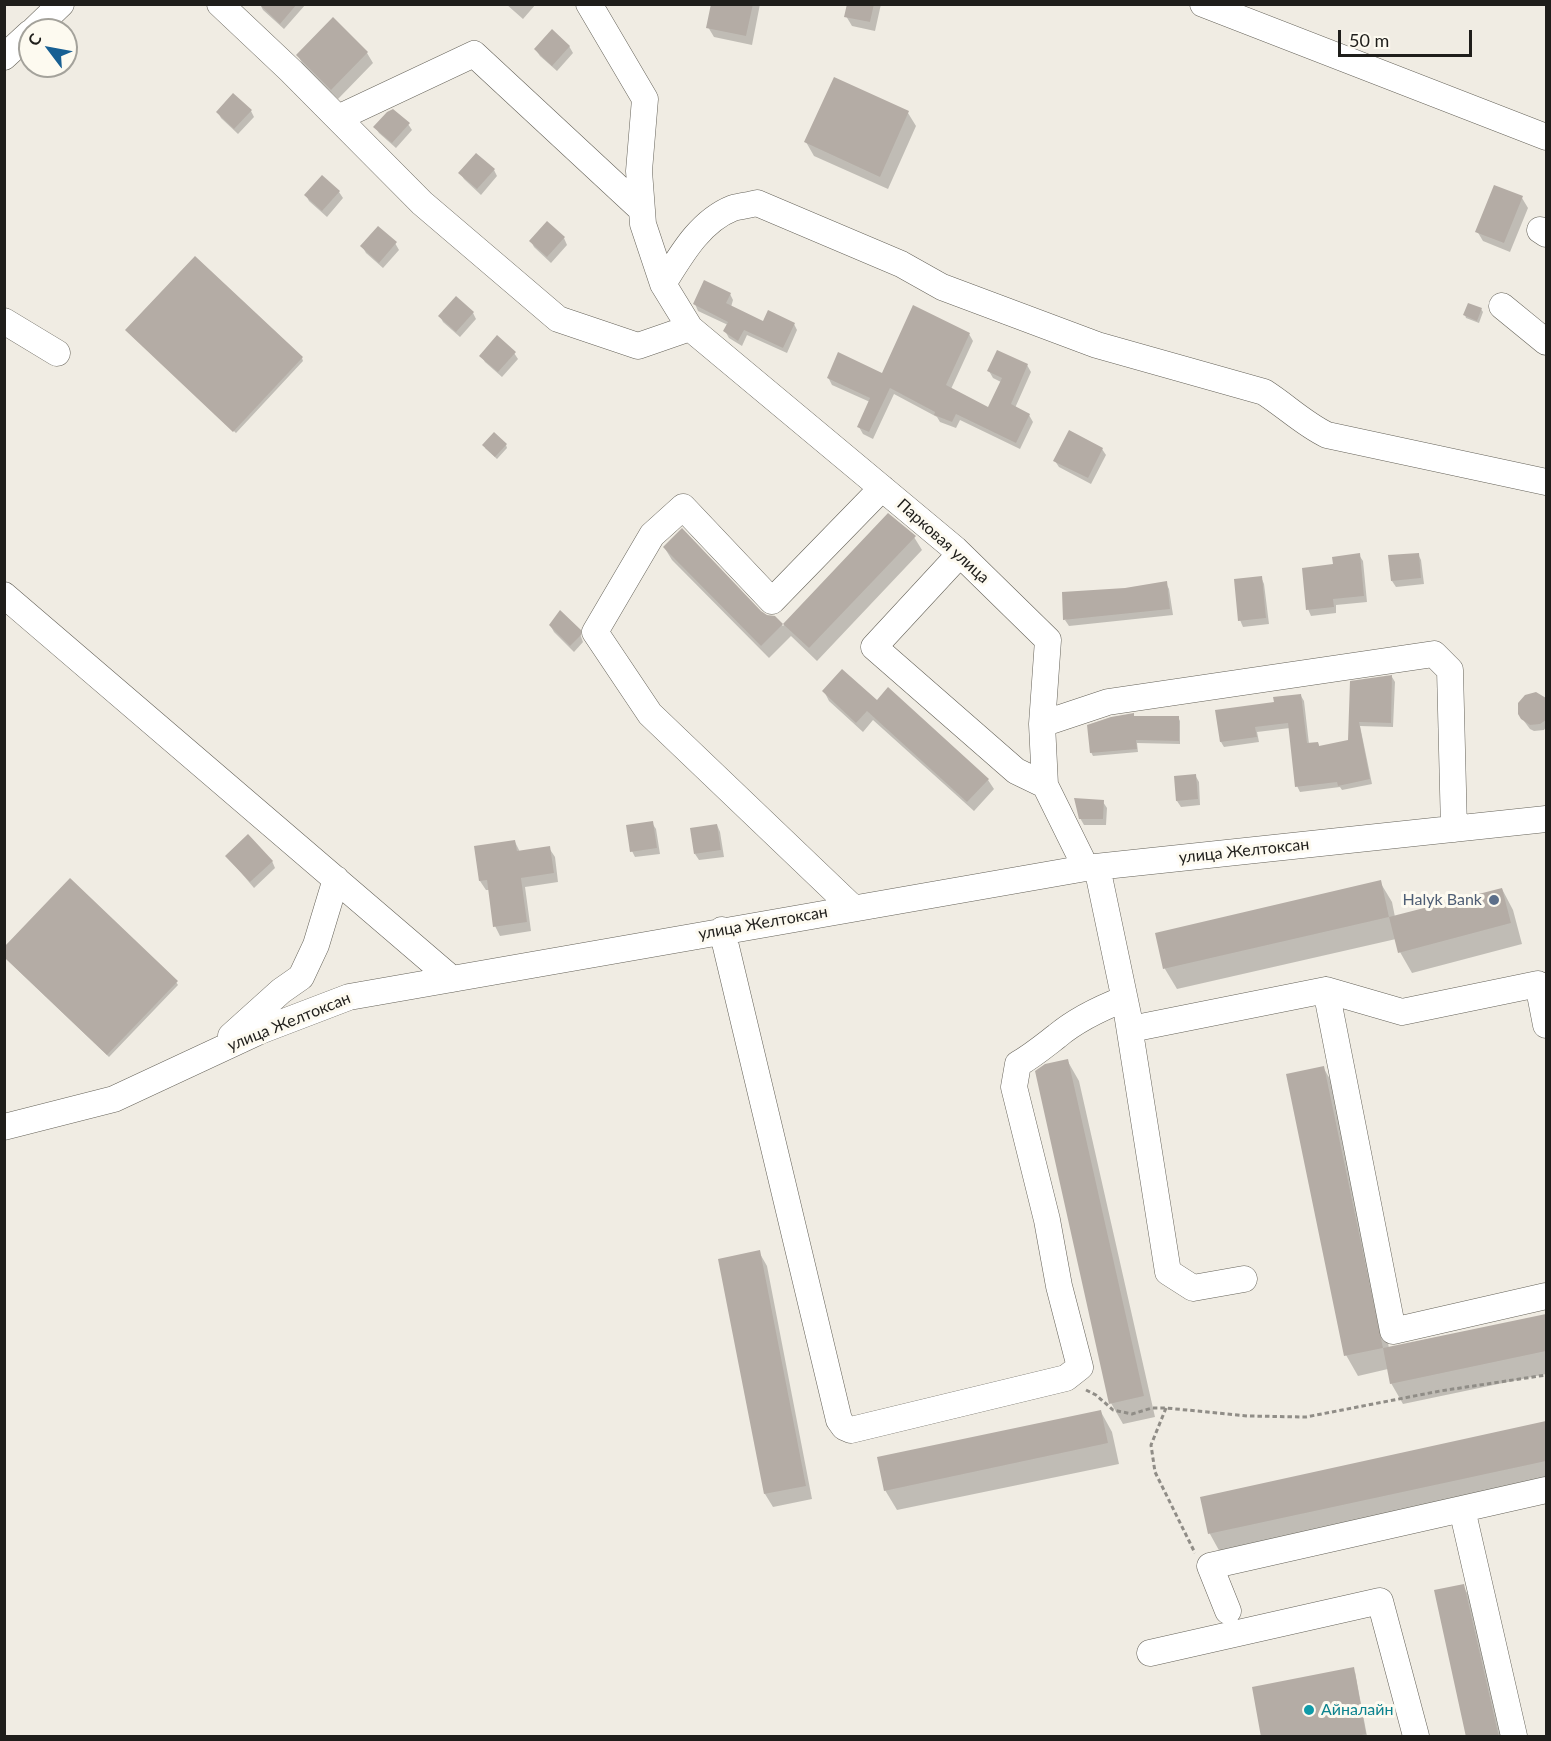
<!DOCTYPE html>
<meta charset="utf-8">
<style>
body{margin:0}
#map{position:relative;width:1551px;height:1741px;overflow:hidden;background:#f0ece3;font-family:Lato,sans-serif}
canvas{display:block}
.frame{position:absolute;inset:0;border:6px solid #1f1e1b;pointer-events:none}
.north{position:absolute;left:18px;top:18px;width:60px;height:60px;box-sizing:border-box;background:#fdfaf0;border:2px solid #a4a29b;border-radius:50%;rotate:302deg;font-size:16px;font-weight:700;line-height:24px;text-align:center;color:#1f1e1b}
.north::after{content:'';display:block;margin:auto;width:21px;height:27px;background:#175f93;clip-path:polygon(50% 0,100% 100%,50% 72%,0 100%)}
.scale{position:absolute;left:1338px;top:30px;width:134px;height:27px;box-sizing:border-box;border:3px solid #1f1e1b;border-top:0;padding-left:8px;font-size:18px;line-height:21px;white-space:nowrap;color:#1f1e1b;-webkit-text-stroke:4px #fdfaf0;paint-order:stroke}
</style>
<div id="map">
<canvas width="1551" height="1741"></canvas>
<div class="frame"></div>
<div class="north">С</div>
<div class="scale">50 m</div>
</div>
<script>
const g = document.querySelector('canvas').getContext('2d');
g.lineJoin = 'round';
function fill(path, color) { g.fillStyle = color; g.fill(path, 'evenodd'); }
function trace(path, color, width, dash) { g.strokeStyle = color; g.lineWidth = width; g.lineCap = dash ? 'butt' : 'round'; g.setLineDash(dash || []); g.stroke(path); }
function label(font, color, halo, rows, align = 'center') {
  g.font = font + ' Lato,sans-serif'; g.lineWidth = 6; g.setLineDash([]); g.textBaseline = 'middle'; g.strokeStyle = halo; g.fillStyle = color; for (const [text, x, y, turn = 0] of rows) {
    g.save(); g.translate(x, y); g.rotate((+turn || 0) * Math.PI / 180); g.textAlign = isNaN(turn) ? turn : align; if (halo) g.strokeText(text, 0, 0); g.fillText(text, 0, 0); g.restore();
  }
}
const shadow = new Path2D(`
 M260,4H306L284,29L263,10Z
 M506,4H536L523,19Z
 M713,4H760L752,45L714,37L708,27Z
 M848,4H881L875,31L852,26L846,16Z
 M333,19L367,53L373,63L338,99L303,65L298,55Z
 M569,46L573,53L557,71L540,56L536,50Z
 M835,79L908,113L916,126L888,189L814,156L806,142Z
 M251,111L254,117L238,134L221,118L218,112Z
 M408,124L412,130L396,148L379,133L375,127Z
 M494,170L497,176L481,195L464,179L460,173Z
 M322,177L339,192L343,198L327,217L309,201L306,195Z
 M1522,198L1528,208L1510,252L1483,241L1477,231Z
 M564,238L567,245L551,263L534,247L531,241Z
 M395,243L399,250L383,268L366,253L362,246Z
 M730,294L733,300L731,307L764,323L794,324L797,330L787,353L747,335L742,346L729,338L725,331L728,325L698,311L695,304Z
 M1481,309L1483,312L1479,323L1466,318L1465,315Z
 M473,313L476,319L460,337L443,322L440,316Z
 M129,333L302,358L303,361L236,433Z
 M969,334L973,341L951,389L988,409L1001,382L993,378L989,371L1027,365L1031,372L1015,408L1029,415L1033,422L1020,449L960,420L956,428L940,422L937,417L894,394L873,439L863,434L859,427L870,402L832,385L828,377L883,375Z
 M514,353L518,359L502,377L485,362L481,356Z
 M506,445L507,448L497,459L485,448Z
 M1102,449L1106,455L1091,484L1059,467L1055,461Z
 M888,515L914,537L922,550L817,661L791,636L769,658L672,560L664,547L760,612L767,617H774L783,626Z
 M1418,554L1421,560L1424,584L1396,587L1392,581Z
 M1359,555L1363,561L1367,602L1336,605V613L1311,616L1308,609L1335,566Z
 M1261,577L1264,584L1269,624L1243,627L1240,620Z
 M1166,583L1169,589L1173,615L1069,626L1065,620L1125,589Z
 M550,625L579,631L583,642L574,652L554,632Z
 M1392,677L1395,682L1393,727L1360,726L1372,784L1342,790L1340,787L1300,792L1297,786L1290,728L1257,732L1259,742L1224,747L1221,742L1217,712L1276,704L1301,696L1304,701L1309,744L1318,743L1320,748L1350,742L1352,683Z
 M824,691L877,702L988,780L994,789L974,811L873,720L863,732L829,701Z
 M1544,698L1546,702V727L1544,730L1534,731L1530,729L1524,721Z
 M1135,717H1178L1180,721V744L1137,743L1138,752L1093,756L1091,752Z
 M1195,775L1199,782L1200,805L1181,807L1177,801Z
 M1103,802L1107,808L1106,825H1084L1080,818Z
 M652,823L656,829L660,854L635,857L632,851Z
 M717,825L720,832L724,857L699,860L695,854Z
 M515,842L520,852L549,848L555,857L558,882L525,887L531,931L500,936L495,926L489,890H486L480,881L475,847Z
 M227,856L272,861L275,868L254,888Z
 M1380,882L1392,902L1395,917L1502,889L1513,910L1522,944L1412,973L1400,952L1396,939L1177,989L1165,969L1157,934Z
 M4,957L176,982L178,985L109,1057Z
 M1067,1060L1079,1081L1155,1417L1123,1424L1111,1403Z
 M1323,1067L1335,1088L1389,1348L1546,1315V1374L1403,1404L1391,1383L1388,1369L1358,1376L1346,1355Z
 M759,1252L767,1266L812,1499L773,1507L765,1494Z
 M1101,1412L1112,1432L1119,1464L897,1510L885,1490Z
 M1546,1423V1483L1221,1554L1210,1534L1202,1498Z
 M1463,1586L1475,1606L1505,1736H1468Z
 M1355,1672L1367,1736H1262Z`);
const building = new Path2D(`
 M259,4H297L280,24Z
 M711,4H753L746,36L706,28Z
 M847,4H874L870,22L844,17Z
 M333,17L368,52L331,90L296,55Z
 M552,29L570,46L552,66L534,49Z
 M834,77L909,111L880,177L804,142Z
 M233,93L252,110L234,129L216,112Z
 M393,109L410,123L392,143L373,127L387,112Z
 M476,153L495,169L477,189L458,173Z
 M322,175L340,191L322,211L304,195Z
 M1494,185L1523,196L1504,243L1475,232Z
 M547,221L565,237L547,257L529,241Z
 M378,226L397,242L379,263L360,246Z
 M195,256L303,357L233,432L125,330Z
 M704,280L731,293L726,303L763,321L768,310L795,323L783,348L744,330L738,341L723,331L728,322L693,304Z
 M456,296L474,312L456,332L438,316Z
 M1468,303L1482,308L1477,321L1463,315Z
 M913,305L970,333L946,385L988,407L1002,378L987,371L997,350L1028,364L1011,404L1030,414L1016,443L956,414L952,422L934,415L935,412L890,388L869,432L857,427L870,398L827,378L838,352L882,373Z
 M497,335L516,352L498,372L479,356Z
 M1069,430L1103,448L1088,478L1053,461Z
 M494,432L507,444L495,457L482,445Z
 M888,513L916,536L809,648L783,624Z
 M682,528L761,611L767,615L775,616L783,624L761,646L663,547Z
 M1360,553L1364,596L1333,599L1334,607L1306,610L1302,568L1333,564L1332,557Z
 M1419,553L1421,578L1391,581L1388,555Z
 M1262,576L1266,618L1238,621L1234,579Z
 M1167,581L1170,609L1063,620L1062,592L1125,588Z
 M560,610L581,630V635L570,646L549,625Z
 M842,669L877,700L888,687L989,779L967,802L867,711L856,723L822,691Z
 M1392,675L1391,723L1359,722L1370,779L1338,786L1337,782L1295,787L1288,723L1255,727L1257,737L1220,742L1215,710L1274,702L1273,697L1301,694L1307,743L1318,742L1319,746L1348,740L1350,681Z
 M1536,692L1546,698V720L1540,724L1530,725L1521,719L1518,714V703L1525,695Z
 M1134,713V716H1179V741L1136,740L1137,749L1090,753L1087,725L1111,717Z
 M1196,774L1198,799L1176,801L1174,776Z
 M1074,798L1104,800L1103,819H1079Z
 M653,821L657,848L630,852L626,825Z
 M717,824L721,850L694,854L690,828Z
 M248,834L273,861L250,882L225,856Z
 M515,840L517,851L550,846L554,873L521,878L527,922L493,927L487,880L479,881L474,846Z
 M70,878L178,981L107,1055L4,957V947Z
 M1381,880L1389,917L1163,969L1155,933Z
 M1502,888L1511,923L1398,953L1389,917Z
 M1068,1059L1144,1396L1109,1404L1035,1071L1045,1064Z
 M1324,1066L1383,1348L1344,1356L1286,1074Z
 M760,1250L806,1486L764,1494L718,1259Z
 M1546,1314V1351L1390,1384L1383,1348Z
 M1101,1410L1108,1443L884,1491L877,1457Z
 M1546,1421V1461L1208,1534L1200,1497Z
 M1464,1584L1499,1737H1466L1434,1590Z
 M1354,1667L1366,1734L1353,1737H1261L1252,1687Z`);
const path = new Path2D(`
 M1086,1390L1096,1395L1113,1410L1132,1414L1152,1408H1166L1248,1416L1306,1417L1440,1391L1546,1375
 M1166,1408L1151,1445L1155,1472L1195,1553`);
const minor = new Path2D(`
 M220,4L291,71L422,203L558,319L638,346L690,328
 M589,4L645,99L639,171L643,224L663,284L690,328L955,549L1048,640L1042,724L1045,785L1086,868
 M1203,4L1546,137
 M34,30L61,4
 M4,57L30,33
 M338,118L474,54L642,210
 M1540,230L1546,234
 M663,284C681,255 700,221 733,208C741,206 749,205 757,203L901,264L942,287L1097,345L1264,392C1286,406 1304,424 1327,435L1546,482
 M1502,306L1546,342
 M4,321L57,353
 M960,554L874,647L1016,771L1045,785
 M4,595L452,979
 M1042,724L1108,702L1434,654L1450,670L1454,829
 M1097,867L1131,1029L1326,990L1402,1012L1538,984L1546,1025
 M853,908L650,714L595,632L652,535L683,507L772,601L882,488
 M722,930L839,1420L844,1427L851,1430L1066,1378L1080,1367L1059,1286L1047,1220L1014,1087L1018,1064C1032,1056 1044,1046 1057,1036C1076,1020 1101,1008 1124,999
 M1326,990L1393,1331L1546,1296
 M1127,1013L1168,1272L1193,1288L1244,1279
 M231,1036L281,991L301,977L316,945L336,879
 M4,1127L114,1099L260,1031L349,997L1086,868L1546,819
 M1462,1509L1514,1736
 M1228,1611L1210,1566L1546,1490
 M1150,1653L1380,1601L1416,1736`);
const markers = [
 [1494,900,6,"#5c6f8a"],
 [1309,1710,6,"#0f9aa8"]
];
const streetNames = [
 ["Парковая улица",943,541,42],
 ["улица Желтоксан",1244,851,-6],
 ["улица Желтоксан",763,923,-10],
 ["улица Желтоксан",289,1022,-22]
];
const serviceNames = [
 ["Halyk Bank",1482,900]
];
const cultureNames = [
 ["Айналайн",1321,1710]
];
fill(shadow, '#0003');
fill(building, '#b4aca5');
trace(minor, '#656259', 27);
trace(path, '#908d87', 3, [4.5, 3]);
trace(minor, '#fff', 26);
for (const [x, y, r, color] of markers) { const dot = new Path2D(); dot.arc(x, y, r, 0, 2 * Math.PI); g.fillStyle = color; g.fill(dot); trace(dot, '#fdfaf0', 2); }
label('16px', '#1f1e1b', '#fdfaf0', streetNames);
label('16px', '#4e5e75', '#fdfaf0', serviceNames, 'right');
label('16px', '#0d838f', '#fdfaf0', cultureNames, 'left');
</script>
